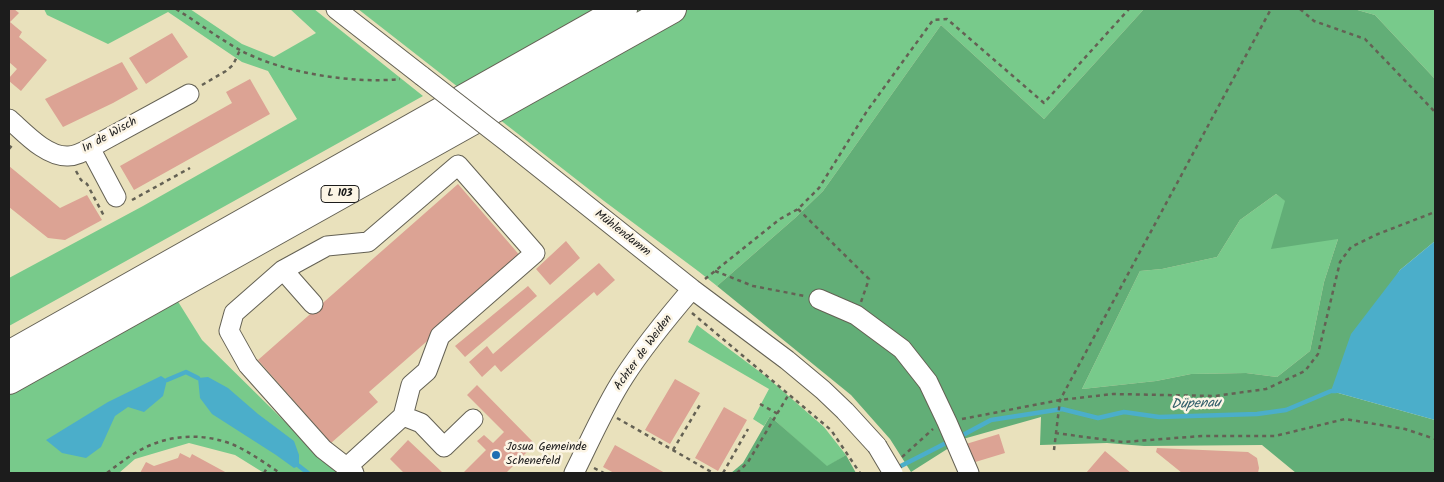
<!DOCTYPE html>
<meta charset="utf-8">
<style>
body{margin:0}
#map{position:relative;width:1444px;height:482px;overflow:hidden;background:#e9e1bc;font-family:Kalam,sans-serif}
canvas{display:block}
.frame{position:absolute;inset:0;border:10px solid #1c1c1c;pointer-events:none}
</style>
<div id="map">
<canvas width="1444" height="482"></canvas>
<div class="frame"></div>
</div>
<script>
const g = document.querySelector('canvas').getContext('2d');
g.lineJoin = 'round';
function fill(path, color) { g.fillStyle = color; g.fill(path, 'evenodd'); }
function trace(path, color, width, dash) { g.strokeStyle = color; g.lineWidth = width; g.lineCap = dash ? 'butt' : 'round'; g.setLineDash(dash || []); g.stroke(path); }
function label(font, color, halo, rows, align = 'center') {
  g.font = font + ' Kalam,sans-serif'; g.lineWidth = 5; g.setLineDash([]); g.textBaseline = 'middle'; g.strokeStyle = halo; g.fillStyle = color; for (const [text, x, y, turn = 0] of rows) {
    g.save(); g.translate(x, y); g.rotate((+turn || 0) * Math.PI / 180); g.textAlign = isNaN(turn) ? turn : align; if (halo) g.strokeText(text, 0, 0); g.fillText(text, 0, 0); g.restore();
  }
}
const green = new Path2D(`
 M44,9H190L242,44L274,57L316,33L290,9H314L423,96L9,326V278L143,206L297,119L268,71L242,62L168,12L108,44L47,15Z
 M358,9H1144L1044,119L941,25L823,191L795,218L717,286L698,271L604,201Z
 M1354,9H1435V79L1375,15Z
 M1276,194L1338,239L1324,282L1310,351L1277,377L1246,373L1191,374L1156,381L1082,389L1140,271L1162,269L1217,257L1240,220Z
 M177,300L202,340L337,473H264L235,455L189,443L135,459L119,473H9V394Z
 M697,325L768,378L824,427L846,455L827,467L770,416L764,426L753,419L769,389L688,342Z`);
const forest = new Path2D(`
 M1144,9H1354L1375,15L1435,79V241L1400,270L1331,391L1435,420V473H1296L1262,445L1144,446L1107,443L1040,445L1041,417L963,439L911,472L890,439L851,395L717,286L795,218L823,191L941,25L1044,119ZM1276,194L1285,201L1271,249L1338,239L1324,282L1310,351L1277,377L1246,373L1191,374L1156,381L1082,389L1140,271L1162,269L1217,257L1240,220Z
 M770,416L827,466L846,455L856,473H731L743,463Z`);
const water = new Path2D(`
 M1435,241V420L1331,391L1351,334L1400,270Z
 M161,376L167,380L163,396L144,412L128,407L115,416L101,447L86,458L62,453L46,440L108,402Z
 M208,377L228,388L258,414L294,441L299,455V466L294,468L276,455L212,414L200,398L198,378Z`);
const stream = new Path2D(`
 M167,380L186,372L198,378
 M961,436L991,420L1062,409L1098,418L1124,412L1159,417L1257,414L1286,410L1331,391H1336
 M299,466L308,473
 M895,469L950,441`);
const building = new Path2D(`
 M9,9H14L19,13L10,22L22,32L19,37L47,60L21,91L9,81V78L17,69L9,62Z
 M172,33L188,57L146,84L129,58Z
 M122,62L138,89L113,103L63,127L45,99Z
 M250,79L270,114L134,190L120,166L232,103L226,92Z
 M9,166L60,208L87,195L102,220L65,240L48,238L9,207Z
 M458,184L522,258L369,392L378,402L331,443L258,360Z
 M566,241L580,258L550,285L536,269Z
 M599,263L615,280L597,296L594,292L501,372L495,365L482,377L469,362L487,346L493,354Z
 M528,286L537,296L465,357L455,346Z
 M675,379L700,393L670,444L645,430Z
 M477,385L535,444L506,473H463L486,450L477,441L484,435L493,443L504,432L467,395Z
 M724,407L747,420L718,471L695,458Z
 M999,434L1005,453L972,463L966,444Z
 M408,440L443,473H404L390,459Z
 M615,445L665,473H614L603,467Z
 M1157,448L1248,452L1257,458L1259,468L1258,473H1182L1156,452Z
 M1105,451L1131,473H1086Z
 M180,453L190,458L192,454L227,473H140L146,462L154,466L178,458Z`);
const path = new Path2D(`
 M176,9C197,22 218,38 240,50C282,73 354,84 400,79
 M1300,9L1314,21L1365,39L1435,112
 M202,85L226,71L233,65L240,50
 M9,149L13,144
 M76,171L81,180L87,184L104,216
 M132,200L190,168
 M798,209L869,279L861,302
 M715,271L753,286L805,296
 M705,279L780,219L798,209L819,188L867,111L933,20L947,19L1044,103L1129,9
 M692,313L831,430L860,473
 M760,404L778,414
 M617,418L713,473
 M962,419L1060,400L1113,394L1215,396L1266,389L1305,371L1318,354L1340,262L1351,247L1378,234L1435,212
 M1055,433L1123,442L1202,436H1275L1345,419L1405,429L1435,439
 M673,450L701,403
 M1054,450L1060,400L1271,9
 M902,457L933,429
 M594,468L604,473
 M107,473C116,466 125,459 135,453C166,434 202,432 234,445C250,452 266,464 280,473
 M264,473L268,466
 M723,473L748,429
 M737,473L748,462L789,394`);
const minor = new Path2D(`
 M336,9L422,76
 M9,119C24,132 46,157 68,156C76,156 83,152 90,148L189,94
 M511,145L692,289L787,360L823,390L845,411L877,446
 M90,148L116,197
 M283,270L313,304
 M819,299L856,315L902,349L928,382L947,422L969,473
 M403,416L421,423L444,447L473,419
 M347,467L403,416L411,385L427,371L440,336L535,253L458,165L368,242L327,246L283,270L234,313L229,331L248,365L323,449L354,473
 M574,473C590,441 604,408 624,377C644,346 668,317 692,289`);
const highway = new Path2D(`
 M9,355L623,9
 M9,380L672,9`);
const minorBridge = new Path2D(`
 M422,76L511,145
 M877,446L893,473`);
const markers = [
 [496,455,5,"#1f6fb2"]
];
const shields = [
 [340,194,38]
];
const shieldNames = [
 ["L 103",340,194]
];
const streetNames = [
 ["In de Wisch",110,136,-29],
 ["Mühlendamm",622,234,38],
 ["Achter de Weiden",644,353,-54]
];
const poiNames = [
 ["Josua Gemeinde",506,448],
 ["Schenefeld",506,462]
];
const waterNames = [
 ["Düpenau",1196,405,-2]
];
fill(green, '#78ca8b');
fill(forest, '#62ae77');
fill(water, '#4baeca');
trace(stream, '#4baeca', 4.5);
fill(building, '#dca394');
trace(minor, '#646154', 21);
trace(highway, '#646154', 30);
trace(path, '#646154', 2.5, [4, 4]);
trace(minor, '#fff', 19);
trace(highway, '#fff', 28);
trace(minorBridge, '#646154', 21, []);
trace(minorBridge, '#fff', 19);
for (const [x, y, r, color] of markers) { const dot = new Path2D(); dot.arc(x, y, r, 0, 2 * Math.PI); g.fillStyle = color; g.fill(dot); trace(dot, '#fcf5e5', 2); }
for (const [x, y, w] of shields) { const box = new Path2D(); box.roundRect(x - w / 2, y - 8.5, w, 17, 4); g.fillStyle = '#fcf5e5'; g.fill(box); trace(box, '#1c1c1c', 1); }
label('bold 11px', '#1c1c1c', null, shieldNames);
label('12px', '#1c1c1c', '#fcf5e5', streetNames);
label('12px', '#1c1c1c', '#fcf5e5', poiNames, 'left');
label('italic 14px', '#315e6a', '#fcf5e5', waterNames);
</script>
